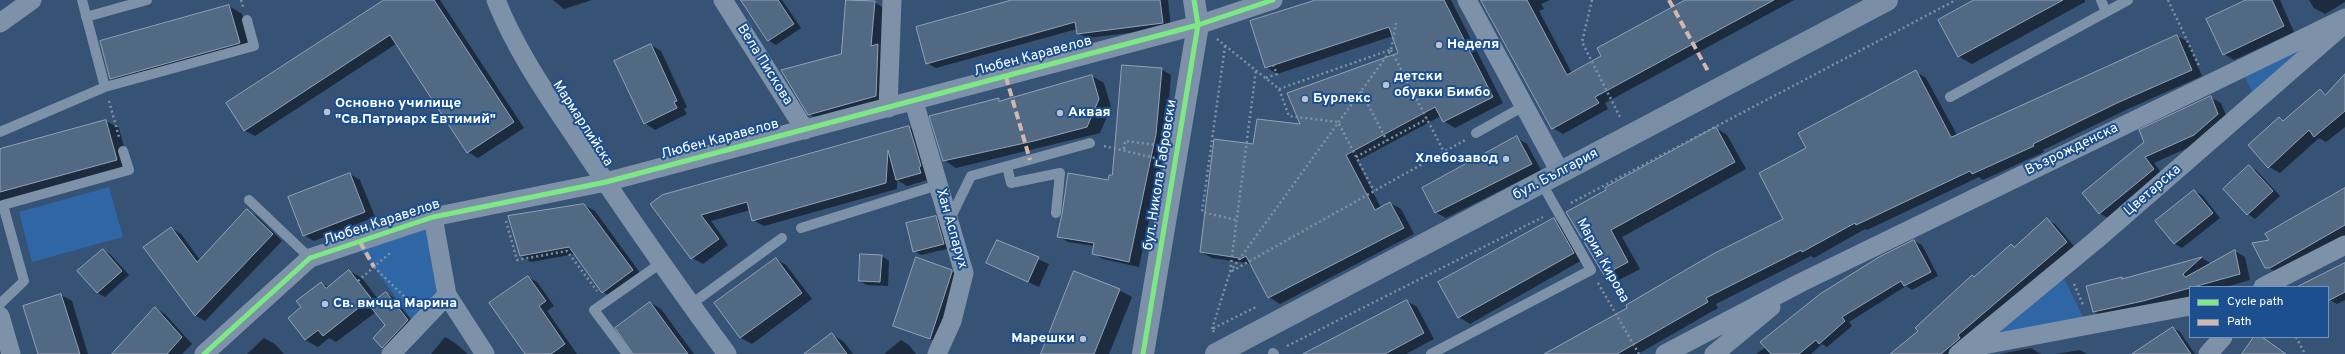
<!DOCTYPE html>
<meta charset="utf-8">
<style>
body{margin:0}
#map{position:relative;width:2345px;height:354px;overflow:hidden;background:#365274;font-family:Overpass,sans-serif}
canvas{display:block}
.legend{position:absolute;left:2189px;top:286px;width:140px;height:52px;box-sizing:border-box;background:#1b4f8f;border:1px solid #7695bc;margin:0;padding:5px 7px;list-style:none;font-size:12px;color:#fff}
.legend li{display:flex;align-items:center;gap:8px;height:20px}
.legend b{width:20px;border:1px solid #7695bc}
</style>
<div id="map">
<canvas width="2345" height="354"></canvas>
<ul class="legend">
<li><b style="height:5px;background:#7ce984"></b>Cycle path</li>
<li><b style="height:5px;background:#d1b7ad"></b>Path</li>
</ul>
</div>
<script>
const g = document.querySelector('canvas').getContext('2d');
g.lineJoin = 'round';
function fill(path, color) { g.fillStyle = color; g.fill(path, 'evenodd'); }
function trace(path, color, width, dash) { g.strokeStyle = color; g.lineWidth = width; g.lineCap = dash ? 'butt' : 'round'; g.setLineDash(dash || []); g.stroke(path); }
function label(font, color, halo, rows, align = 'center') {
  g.font = font + ' Overpass,sans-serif'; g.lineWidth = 4; g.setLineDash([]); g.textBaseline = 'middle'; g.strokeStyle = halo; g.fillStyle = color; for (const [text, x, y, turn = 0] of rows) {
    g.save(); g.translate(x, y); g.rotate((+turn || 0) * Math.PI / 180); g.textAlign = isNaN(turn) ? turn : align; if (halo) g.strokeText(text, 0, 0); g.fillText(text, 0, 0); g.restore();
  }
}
const green = new Path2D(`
 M2325,33L2254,96L2244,75Z
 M109,187L123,237L32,262L19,212Z
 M429,225L441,293L413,321L361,250Z
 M2062,274L2085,321L1979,341Z`);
const shadow = new Path2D(`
 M386,0H440L524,128L478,158L468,152L396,44L255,136L244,130Z
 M553,0H592L564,9Z
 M742,0H782L801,28L776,45L768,40Z
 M1015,0H1168L1171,28L1087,38L1078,33L1077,29L936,68L927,63Z
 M1319,0H1451L1503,103L1455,128L1444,121L1441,116L1357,161L1381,208L1390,203L1401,209L1414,234L1280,304L1269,297L1251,265L1247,263L1212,258L1201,252L1254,145L1301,125L1399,53L1393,36L1277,74L1266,67Z
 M1483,0H1550L1541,4L1544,9L1539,11L1572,73L1602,56L1687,0H1794L1605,103L1608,109L1563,134L1553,128Z
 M1976,0H2085V2L1972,64L1959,57L1939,20Z
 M2249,0H2280L2294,32L2234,60L2224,54Z
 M2309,0H2345V2L2325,14L2314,8Z
 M874,2L884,8L886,102L819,120L809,114Z
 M229,6L242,14L252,50L123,86L110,78Z
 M2177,36L2188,42L2202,76L2128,109L2043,150L2044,152L1983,180L1979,177L1867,230L1865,229L1814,258L1811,256L1716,304L1718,308L1638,354H1547L1784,219L1808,148L1916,72L1926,78L1957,135Z
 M651,45L661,51L687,107L684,109L687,114L655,130L645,123Z
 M1161,69L1171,75L1166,140L1139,267L1103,259L1093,253L1094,246L1068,242L1058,236L1113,176Z
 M2345,75V127L2326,142L2319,138L2280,173L2269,167L2279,118L2284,121L2320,91L2327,95Z
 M1092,76L1104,83L1111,107L1100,133L956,168L944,160L999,99L1002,101Z
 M2210,97L2221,103L2228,120L2205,140L2154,163L2164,176L2110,219L2099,213L2083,193Z
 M106,121L119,128L129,167L0,202V150Z
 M909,127L920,133L931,179L907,186L897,180V189L764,226L753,220L750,210L711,221L728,245L703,264L692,258L662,196Z
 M1716,128L1727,135L1746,169L1622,237L1640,269L1617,281L1605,275L1567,212Z
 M1517,138L1527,144L1541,170L1446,218L1435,212Z
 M2249,166L2257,171L2280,196L2255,219L2248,214Z
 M350,174L360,180L375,217L314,241L304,235Z
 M2345,189V236L2276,272L2266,267L2271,240Z
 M2194,191L2202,195L2220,218L2182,248L2175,244L2157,221Z
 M584,205L595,211L643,277L613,298L603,292L575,254L531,262L521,256Z
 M247,211L257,216L282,241L205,321L195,315L171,228L181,234L200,260Z
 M936,217L943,221L951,248L921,255L914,251Z
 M1554,220L1565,226L1584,259L1470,324L1459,317Z
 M2047,220L2055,224L2074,246L1954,354H1891L1919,331L1974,278L2012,246L2015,248Z
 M1914,241L1922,245L1938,276L1912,290L1906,286L1849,322L1852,326L1827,347L1822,344L1811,354H1756Z
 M997,242L1049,264L1039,287L988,263Z
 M103,250L110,254L129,275L105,297L98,293L79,271Z
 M2235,251L2245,257L2250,280L2226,287H2190V297L2104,317L2093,311L2122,278L2124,279L2202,258L2212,264Z
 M882,256L889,261L888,286L867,285L860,281Z
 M776,259L786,265L812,299L752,344L741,338L716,303Z
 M2345,264V300L2337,304L2330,300L2328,287H2323Z
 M349,271L362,278L378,299L386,293L394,298L415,325L390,351L383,347L387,325L376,312L336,342L329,338L318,347L305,340L302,308L321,283L329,287Z
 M951,271L959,275L938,342L894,326Z
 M528,277L537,282L554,306L547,311L577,354H526Z
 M1119,290L1132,297L1109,354H1042Z
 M61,295L72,301L88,354H39Z
 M1407,301L1417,307L1434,339L1406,354H1306Z
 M651,303L661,309L694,354H634Z
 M155,308L165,314L192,344L182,354H114Z
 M2173,328L2180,332L2195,354H2139Z
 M832,334L844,342L853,354H805Z
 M445,337L455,343L468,354H431Z
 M264,338L275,344L284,354H247Z
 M901,340L909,345L916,354H884Z
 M2031,348L2041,354H2000Z
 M2080,350L2087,354H2056Z`);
const building = new Path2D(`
 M384,0H434L514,122L467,153L390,35L244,131L226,103Z
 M741,0H778L794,24L768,41Z
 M846,0L875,1L871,46L878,44L876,96L808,115L781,70L841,54Z
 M1012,0H1160L1163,23L1077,34L1075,22L926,64L916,27Z
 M1316,0H1444L1493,97L1443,122L1435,107L1346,155L1375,210L1390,202L1404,228L1268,298L1246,256L1239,260V258L1200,252L1214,139L1253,144L1257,119L1300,124L1287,93L1398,53L1389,27L1265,68L1250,21Z
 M1481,0H1527L1567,75L1601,56L1597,48L1685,0H1774L1595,97L1599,103L1552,129Z
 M1974,0H2063L1958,57L1938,20Z
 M2246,0H2272L2284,26L2223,55L2206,19Z
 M229,5L240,43L110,79L100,41Z
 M2177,35L2192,70L2117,103L2033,144L2034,146L1972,174L1970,171L1856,225L1855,223L1802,252L1801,250L1706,298L1708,302L1617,354H1544L1627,308L1626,305L1713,254L1783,219L1759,173L1806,148L1798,133L1916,70L1951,137Z
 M651,44L677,101L674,102L677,108L644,124L614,61Z
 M1122,65L1162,68L1156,134L1129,262L1092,254L1094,243L1057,237L1062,214L1068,173L1108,180L1109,175H1112Z
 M2345,74V111L2314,137L2309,130L2268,168L2248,145L2279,117L2283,121L2320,89L2325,95Z
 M1092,75L1099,99L1087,127L1034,141L943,161L929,116L999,98V101Z
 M2211,96L2218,114L2194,135L2145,157L2154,169L2099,214L2082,193L2144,142L2139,130Z
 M106,120L117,160L0,192V149Z
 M909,126L921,166L919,167L921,173L896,180L888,150L886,183L752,221L747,202L701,215L719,239L691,259L650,204L662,195Z
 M1716,127L1735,162L1611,230L1628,262L1604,275L1566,212L1606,190L1605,188Z
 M1517,136L1532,164L1435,213L1422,188Z
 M2249,165L2273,191L2247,215L2223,189Z
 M350,173L365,212L303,236L288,197Z
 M2345,188V225L2270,268H2265L2252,243L2269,240L2265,234Z
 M2194,190L2213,213L2174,244L2155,221Z
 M584,204L633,270L602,293L569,247L520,256L508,216Z
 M247,209L273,234L195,316L143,247L171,227L197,262Z
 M936,216L944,244L913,252L906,223Z
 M1554,218L1574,253L1458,318L1438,282Z
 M2047,218L2067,242L1958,335L1960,338L1941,354H1890L1918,331L1915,328L1972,275L1974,277L2011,244L2014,247Z
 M997,240L1039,257L1028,282L986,263Z
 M1914,240L1931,272L1904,286L1901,281L1842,317L1845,321L1819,344L1816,340L1799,354H1771L1760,342L1820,294L1879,257Z
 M103,249L122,271L97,293L77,271Z
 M2235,250L2240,274L2143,301L2093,312L2086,286L2122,277V279L2202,257L2183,274L2185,277Z
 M860,254L882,255L880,282L859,281Z
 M916,257L952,270V272L930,339L893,326Z
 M776,258L802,293L740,338L714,303Z
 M2345,263V292L2328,301V287H2297Z
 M349,270L371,298L323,336L318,330L305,340L288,318L301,307L296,301L321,282L326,288Z
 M1074,271L1120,289L1094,354H1041Z
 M528,276L546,301L539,306L565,344L551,354H525L489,303Z
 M386,292L408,320L382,348L373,338L385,325L369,305Z
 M61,294L80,354H38L23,306Z
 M1407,300L1424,333L1385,354H1303Z
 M650,302L688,354H633L615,328Z
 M155,307L182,337L167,354H112Z
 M2173,327L2191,354H2132Z
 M832,333L847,354H804Z
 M2254,337H2262L2286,354H2242Z`);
const path = new Path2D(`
 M241,0L243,7
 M1592,0L1582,42L1620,117
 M2168,0L2200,68
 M1217,39L1279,89L1289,116L1338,122L1374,191
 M1225,46L1202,212L1236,220
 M1391,50L1444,152
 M1266,78L1277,74L1273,65
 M1279,89L1390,50
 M1361,91L1387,141
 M109,101L119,137
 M1104,146L1155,158
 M1124,149L1125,141L1157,145
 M1356,157L1427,119
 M1571,203L1956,0
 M506,221L517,260L567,251L597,291
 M374,267L412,304
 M1232,271L1465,140
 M1230,272L1391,50L1396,23
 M358,281L390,253
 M1598,283L1639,354
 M2074,284L2084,307
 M1212,329L1230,272L1256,70
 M1214,332L1212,329L1256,307
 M2296,337L2305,354
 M1287,346L1543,217`);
const service = new Path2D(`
 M82,0L105,87
 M2101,0L2106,12
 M86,17L147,0
 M1950,97L2128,0
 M0,132L105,87L254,46L247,20
 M1476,133L1524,106
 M1007,166L1011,183L1060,173L1056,213
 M249,200L310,258
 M949,221L971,176L1090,143
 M801,228L938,185
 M0,304L24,281L3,205L129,170L123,151
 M690,305L782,238
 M1273,353L1274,354
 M627,354L594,310L661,263
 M1431,354L1591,270L1541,182`);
const minor = new Path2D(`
 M496,0C518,56 555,106 588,156C633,223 679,289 727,354
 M723,0L805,130
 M1467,0L1560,172
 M0,23L32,0
 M914,102L964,273L952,321L937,354
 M888,108L892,0
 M2263,287L2345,245
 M447,295L485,354
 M0,316L11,354
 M1967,348L2190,306
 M204,354L310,258L433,217L606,182L1198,25L1273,0
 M391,354L447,295L433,217
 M1665,354L1800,283L2345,18
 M1714,354L1771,307
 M1958,354L2096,240L2341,27
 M2208,354L2223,337`);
const tertiary = new Path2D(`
 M1143,354L1198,25L1194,0`);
const secondary = new Path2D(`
 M1216,354L1887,0`);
const quiet = new Path2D(`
 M1669,0L1708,71
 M1006,77L1030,160
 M360,242L374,267`);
const cycleway = new Path2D(`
 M204,354L310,258L433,217L606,182L1198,25L1273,0
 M1143,354L1198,25L1194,0`);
const markers = [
 [1439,45,4,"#b9c2ce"],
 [1386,85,4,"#b9c2ce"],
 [1305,99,4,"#b9c2ce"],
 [327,112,4,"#b9c2ce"],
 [1060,113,4,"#b9c2ce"],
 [1506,159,4,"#b9c2ce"],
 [325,304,4,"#b9c2ce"],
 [1083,339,4,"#b9c2ce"]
];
const poiNames = [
 ["Неделя",1447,45],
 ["детски",1394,77],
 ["обувки Бимбо",1394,93],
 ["Бурлекс",1313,99],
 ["Основно училище",335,104],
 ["\"Св.Патриарх Евтимий\"",335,120],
 ["Аквая",1068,113],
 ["Хлебозавод",1498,159,"right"],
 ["Св. вмчца Марина",333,304],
 ["Марешки",1075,339,"right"]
];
const streetNames = [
 ["Любен Каравелов",1033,57,-15],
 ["Вела Пискова",764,65,58],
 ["Мармарлийска",582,124,57],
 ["Любен Каравелов",720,140,-15],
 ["Възрожденска",2072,150,-26],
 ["бул. Никола Габровски",1161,175,-81],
 ["бул. България",1556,175,-28],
 ["Цветарска",2153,191,-41],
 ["Любен Каравелов",382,223,-18],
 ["Хан Аспарух",951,229,74],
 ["Мария Кирова",1602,261,61]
];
fill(green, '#2f66a5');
fill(shadow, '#0007');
fill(building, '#526984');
trace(building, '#92a2b6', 1);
trace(path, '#7d92a8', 2.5, [2, 3]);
trace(service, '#7d92a8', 10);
trace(minor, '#7d92a8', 19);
trace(tertiary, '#7d92a8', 22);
trace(secondary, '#798da4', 22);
trace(quiet, '#d1b7ad', 4, [8, 4]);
trace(cycleway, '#7ce984', 5);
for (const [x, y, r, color] of markers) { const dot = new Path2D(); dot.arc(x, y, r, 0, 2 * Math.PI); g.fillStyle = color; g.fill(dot); trace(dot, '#1b4f8f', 1.5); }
label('bold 14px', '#fff', '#1b4f8f', poiNames, 'left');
label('14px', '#fff', '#1b4f8f', streetNames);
</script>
